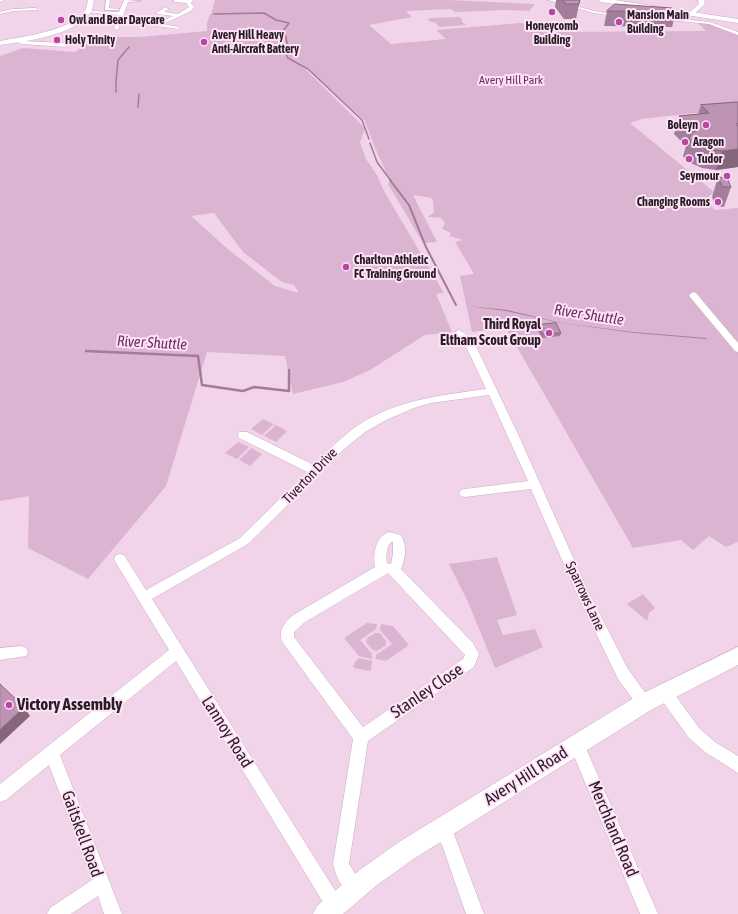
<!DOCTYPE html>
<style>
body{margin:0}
canvas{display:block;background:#f2d4ea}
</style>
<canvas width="738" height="914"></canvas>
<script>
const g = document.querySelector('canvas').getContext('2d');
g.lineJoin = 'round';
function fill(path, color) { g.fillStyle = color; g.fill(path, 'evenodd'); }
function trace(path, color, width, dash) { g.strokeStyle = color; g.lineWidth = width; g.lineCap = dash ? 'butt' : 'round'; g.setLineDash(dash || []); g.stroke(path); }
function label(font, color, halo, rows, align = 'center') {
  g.font = font + ' "Asap Condensed",sans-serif'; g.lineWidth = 4; g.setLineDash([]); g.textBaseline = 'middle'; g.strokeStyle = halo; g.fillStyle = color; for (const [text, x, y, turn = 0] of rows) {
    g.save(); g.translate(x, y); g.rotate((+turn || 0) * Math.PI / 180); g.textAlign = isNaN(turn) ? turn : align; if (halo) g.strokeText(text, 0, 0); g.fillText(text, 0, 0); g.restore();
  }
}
const green = new Path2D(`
 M215,0H448L535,4L529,11L505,10L455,12L451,9L406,11L412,17L369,25L391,44L446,39L436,30L521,23L528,24L545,32L706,31L697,22L711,24L738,35V109L721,110L642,119L630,123L714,192L708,197L714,210L738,208V542L726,547L709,536L693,550L681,540L633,548L506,328L472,332L460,276L474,274L455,242L463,240L449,236L451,233L442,229L445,223L441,218L428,217L434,212L433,200L431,198L413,195L437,242L423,243L388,184L390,181L373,143L365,121L309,70L293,57L365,128L360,142L366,159L377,175L384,191L444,293L436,294L452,332L425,335L370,370L343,382L293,394L285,356L207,352L166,486L88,579L28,548L29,496L0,501V56L23,48L75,52L94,39L76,37L94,34L122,37H140L207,31V23L210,14H211ZM214,213L243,252L282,282L294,285L299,293L275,286L229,250L191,216Z
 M459,17L462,19V22L466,25L439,27L435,22H431L427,19L431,18Z
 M263,419L274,424L262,435L251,429Z
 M276,425L287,431L276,442L264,436Z
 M238,442L249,447L237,459L225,453Z
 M251,448L262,454L250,466L239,460Z
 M497,557L517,615L497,620L503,635L535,629L543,647L495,668L468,602L449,564Z
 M643,594L655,608L649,613L647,621L627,604Z
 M367,623L377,624L376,629L360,640L372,654V659L359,656L344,638Z
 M381,624L393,626L409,645L386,661L376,659V655L392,644L380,630Z
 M375,633H380L386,641V645L377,651L373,650L366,642L367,638Z
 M359,658L372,661L371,671L354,668L353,666L355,664L354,663Z`);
const water = new Path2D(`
 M468,306L507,310L562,323L633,332L706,338L707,339L635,333L561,323L506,311Z`);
const streamFar2 = new Path2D(`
 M214,14L264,13L276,20L289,23L283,31L286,37
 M286,38L287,43L285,52L288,58L308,69L362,120L369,139
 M116,81L118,60L129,47
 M116,82V92
 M138,107L139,94
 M370,143L377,162L391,181`);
const streamFar1 = new Path2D(`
 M390,180L409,205L426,247L456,305`);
const stream = new Path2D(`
 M86,351L198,356L202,385L243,391L254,387L289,391V370`);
const street = new Path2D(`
 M0,0H4L0,2Z
 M106,0H110L109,8L120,9L118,10H105Z
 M124,0L141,1L128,2L118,30L114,29L118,15L85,12L87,11L119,12Z
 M174,0H193L191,3L194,7L191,11L163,24L179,27V29L156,26V24L173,16L157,14V12L163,9V7L169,9L164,12L178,14L189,7L186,3L174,2Z
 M548,0H555L594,11L623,16L621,17L594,13Z
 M36,8L38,10L13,11L0,14V12L13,9Z
 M660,17L710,22L738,32V35L709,24L658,19Z
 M17,38L23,41L64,43L73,39L78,40L65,47L22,44L15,41V39Z
 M693,292L696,293L738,343V352L735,351L690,297L689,295Z
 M459,330L472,338L518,434L588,591L628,669L649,698L651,703L649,708L644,710L639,708L618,679L576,592L531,489L465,497L461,496L459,493L461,490L465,489L528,481L489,395L431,403L414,408L386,420L365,432L343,450L248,544L152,599L341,900L344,906L341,912L337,914L329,912L176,661L60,755L122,914H104L98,896L71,914H47L50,908L92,880L49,765L6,800L0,802V784L169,650L116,563L114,559L116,555L120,554L124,555L146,590L240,538L307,472L239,438L238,435L239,432H247L314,465C327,452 341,437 357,426C395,400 442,395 486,389L463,340L454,333Z
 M389,532L401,535C407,546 406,557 401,569L473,643L479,654L474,667L368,741L349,864L365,889L362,895L356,898C343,892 336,877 333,864L353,739L283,643C277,631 285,621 295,614L375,567C373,554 375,537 389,532ZM391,542H393V554L391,564L387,563C386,556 386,548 391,542ZM388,573L465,655L463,659L363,727L294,637V632L305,622Z
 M21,646L26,648L28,652L26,656L0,660V648Z
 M665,686L670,688L699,728L715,742L738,756V773L705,752L689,738L660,698L658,693L660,688Z
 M577,737L582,739L658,914H640L569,744L572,739Z
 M440,821L446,823L454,834L484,914H466L442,845L432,829L434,823Z`);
const secondary = new Path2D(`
 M88,0H94C93,4 93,9 91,12C75,36 26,41 0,45V41C21,37 76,30 86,9C87,6 87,3 88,0Z
 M698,0H704L705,4L694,14H690V12L699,4Z
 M738,647V665L651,710L415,858L377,885L343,914H313L317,906L361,869L399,842L637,696Z`);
const primary = new Path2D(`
 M598,0H615L738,19V23L601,2Z`);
const wall = new Path2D(`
 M556,0H580L576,19H564L555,7Z
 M607,11L676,12L672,27L604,26Z
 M737,102L738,167L716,170L702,168L686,161L683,156L686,146L674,134L679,116L698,114L701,105Z
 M718,177L731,187L724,207L716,206L712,197Z
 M538,325L561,333L560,336L542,338L537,329Z`);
const shadedWall = new Path2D(`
 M738,149V167L716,170L722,151Z
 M24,707L30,716L0,744V730Z`);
const building = new Path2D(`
 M563,0H580L579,4H566Z
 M615,4L672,8L676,12L607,11Z
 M737,102H738V124H736L738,126V149L722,151L708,149L691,143L689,137L693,132L696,131L679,116L709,113L701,105Z
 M718,177L727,178L731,187H723Z
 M556,323L561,333L542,334L538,325Z
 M0,684L24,707L0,730Z`);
const markers = [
 [552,12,4,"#b847a3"],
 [61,20,4,"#b847a3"],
 [619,22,4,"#b847a3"],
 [57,40,4,"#b847a3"],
 [204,42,4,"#b847a3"],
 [706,125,4,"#b847a3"],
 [685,142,4,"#b847a3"],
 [689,159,4,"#b847a3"],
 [727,176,4,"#b847a3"],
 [718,202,4,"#b847a3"],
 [346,267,4,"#b847a3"],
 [549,333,4,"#b847a3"],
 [9,705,4,"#b847a3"]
];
const farPoinames = [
 ["Mansion Main",627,15],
 ["Building",627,29],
 ["Owl and Bear Daycare",69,20],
 ["Honeycomb",552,26,"center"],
 ["Building",552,40,"center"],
 ["Avery Hill Heavy",212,35],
 ["Anti-Aircraft Battery",212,49],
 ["Holy Trinity",65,40],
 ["Boleyn",698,125,"right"],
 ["Aragon",693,142],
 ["Tudor",697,159],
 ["Seymour",719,176,"right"],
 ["Changing Rooms",710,202,"right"],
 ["Charlton Athletic",354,260],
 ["FC Training Ground",354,274]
];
const farParknames = [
 ["Avery Hill Park",511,80]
];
const poiNames = [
 ["Third Royal",541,325],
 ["Eltham Scout Group",541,341]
];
const streetNames = [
 ["Tiverton Drive",310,476,-46],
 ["Sparrows Lane",585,596,65]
];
const waterNames = [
 ["River Shuttle",589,315,9],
 ["River Shuttle",152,343,3]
];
const nearStreetnames = [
 ["Stanley Close",427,691,-34],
 ["Lannoy Road",227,732,58],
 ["Avery Hill Road",526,776,-32],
 ["Merchland Road",613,829,67],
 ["Gaitskell Road",82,834,70]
];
const nearPoinames = [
 ["Victory Assembly",17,705]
];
fill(green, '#dab4d0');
fill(water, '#a57a9a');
trace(streamFar2, '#a57a9a', 1.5);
trace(streamFar1, '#a57a9a', 2);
trace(stream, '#a57a9a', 2.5);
trace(street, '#c7abbf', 1);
trace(secondary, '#c7abbf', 1);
trace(primary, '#c7abbf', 1);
fill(street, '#fff');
fill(secondary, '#fff');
fill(primary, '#fff');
fill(wall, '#a37e9a');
fill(shadedWall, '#85667d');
fill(building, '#be92b3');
trace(building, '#85667d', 1);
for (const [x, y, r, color] of markers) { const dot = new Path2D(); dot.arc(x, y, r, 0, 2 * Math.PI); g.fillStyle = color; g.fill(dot); trace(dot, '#ffe2f7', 1.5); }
label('bold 12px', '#271d24', '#ffe2f7', farPoinames, 'left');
label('12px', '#67305c', '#ffe2f7', farParknames);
label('bold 14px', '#271d24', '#ffe2f7', poiNames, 'right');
label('14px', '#271d24', '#ffe2f7', streetNames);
label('italic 15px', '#68305d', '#ffe2f7', waterNames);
label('17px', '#271d24', '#ffe2f7', nearStreetnames);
label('bold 17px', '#271d24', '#ffe2f7', nearPoinames, 'left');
</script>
